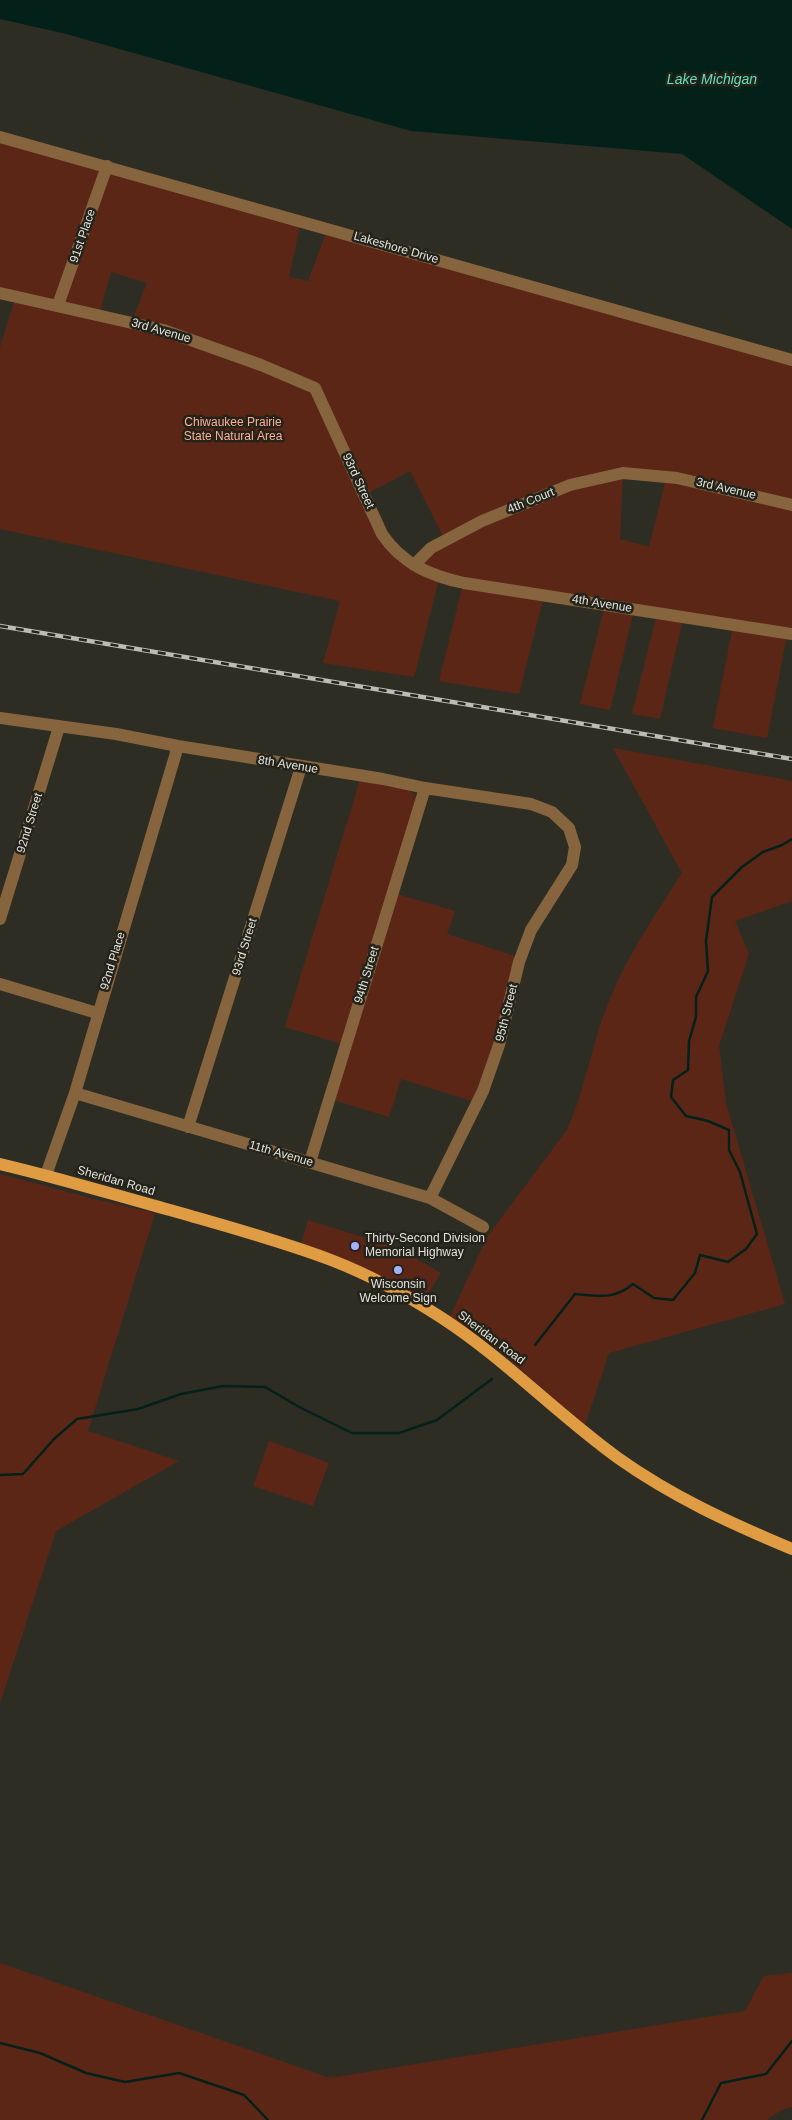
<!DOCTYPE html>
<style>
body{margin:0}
canvas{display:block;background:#2d2d24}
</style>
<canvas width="792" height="2120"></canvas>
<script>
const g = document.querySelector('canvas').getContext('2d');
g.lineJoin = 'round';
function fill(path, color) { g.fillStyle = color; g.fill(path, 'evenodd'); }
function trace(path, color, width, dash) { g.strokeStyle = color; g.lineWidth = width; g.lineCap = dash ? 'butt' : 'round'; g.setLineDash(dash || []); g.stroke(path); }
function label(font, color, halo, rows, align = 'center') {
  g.font = font + ' Helvetica,sans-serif'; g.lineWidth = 5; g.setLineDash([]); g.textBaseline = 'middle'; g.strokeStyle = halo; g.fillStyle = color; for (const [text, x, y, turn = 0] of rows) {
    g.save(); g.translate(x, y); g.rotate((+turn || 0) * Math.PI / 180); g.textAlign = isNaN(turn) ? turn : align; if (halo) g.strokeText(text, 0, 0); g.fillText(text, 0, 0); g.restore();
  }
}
const green = new Path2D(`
 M0,138L127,177L300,226L289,277L308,281L326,233L792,364V501L712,480L623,473L620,539L649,547L666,479L792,506V631L788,630L767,738L713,728L734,621L684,614L660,719L632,714L658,610L635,606L610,710L580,704L606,601L545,592L519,694L439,681L464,580L440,575L414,677L323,663L340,601L0,529V347L16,296L0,293ZM111,272L147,283L130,326L98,318ZM410,471L446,542L433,550L418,573C382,547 379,535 363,496Z
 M613,748L792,781V901L735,921L749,954L719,1046L726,1103L785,1304L609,1353L585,1425L496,1349L449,1319L487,1237L567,1130C586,1088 592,1041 610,999C628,954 656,914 682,873Z
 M360,780L409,790L414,794L417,801L390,892L455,911L447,934L518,957L492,1055L475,1102L401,1079L389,1117L333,1100L349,1046L285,1027Z
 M0,1174L94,1199L155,1213L88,1431L179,1461L56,1531L0,1703Z
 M308,1220L397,1248L441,1273L423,1302L301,1245Z
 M269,1441L329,1463L313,1506L253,1486Z
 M0,1963L330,2078L745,2011L764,1976L792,1973V2107L782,2110L766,2120H0Z`);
const water = new Path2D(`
 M0,0H792V229L682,154L411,131L66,34L0,19Z`);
const stream = new Path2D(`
 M535,1345L575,1294C598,1296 614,1300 633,1284L654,1298L673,1300L695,1273L700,1255L728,1262L746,1249L757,1234L740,1172L729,1150V1130L708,1121L686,1116L671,1097L673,1080L688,1070L689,1041L696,1017V997L708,971L706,941L712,897L742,867L763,852L782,845L792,839
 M0,1475L23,1474L54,1439L77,1419L138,1409L181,1394L223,1386L265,1387L301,1408L352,1433H399L437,1420L492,1379
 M0,2043L40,2053L86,2073L125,2082L179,2073L244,2095L268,2120
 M702,2120L721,2083L766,2074L792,2041`);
const minor = new Path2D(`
 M0,137L792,360
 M0,293L163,330L261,365L315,388L382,534C402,564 431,576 464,583L792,634
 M58,305L107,166
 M414,565L431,548L482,521L570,485L623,473L677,478L792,505
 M0,718L116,734L178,746L383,779L425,788L531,804L552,812L569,828L575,847L572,865L531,930L519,962L499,1045L483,1091L430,1198
 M0,919L59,727
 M0,984L97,1013
 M75,1093L430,1198L483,1227
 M188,1127L301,767
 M310,1162L425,788
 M46,1175L75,1093L178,746`);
const major = new Path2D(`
 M0,1164C60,1178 118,1196 177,1212C229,1227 281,1241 331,1260C370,1275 408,1296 442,1318C505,1359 557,1414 618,1458C673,1497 730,1523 792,1549`);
const rail = new Path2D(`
 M0,626L792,759`);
const markers = [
 [355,1246,5,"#a5b1fc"],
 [398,1270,5,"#a5b1fc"]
];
const streetNames = [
 ["91st Place",83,236,-71],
 ["Lakeshore Drive",396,248,16],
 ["3rd Avenue",161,331,16],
 ["93rd Street",358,481,65],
 ["3rd Avenue",726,489,13],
 ["4th Court",531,501,-22],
 ["4th Avenue",602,604,9],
 ["8th Avenue",288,765,9],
 ["92nd Street",30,823,-73],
 ["93rd Street",245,947,-73],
 ["92nd Place",113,961,-73],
 ["94th Street",367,975,-73],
 ["95th Street",507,1013,-76],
 ["11th Avenue",281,1154,16],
 ["Sheridan Road",116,1181,16],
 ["Sheridan Road",491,1338,37]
];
const parkNames = [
 ["Chiwaukee Prairie",233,423],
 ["State Natural Area",233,437]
];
const poiNames = [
 ["Thirty-Second Division",365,1239],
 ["Memorial Highway",365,1253],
 ["Wisconsin",398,1285,"center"],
 ["Welcome Sign",398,1299,"center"]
];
const waterNames = [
 ["Lake Michigan",712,80]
];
fill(green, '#5c2617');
fill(water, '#042119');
trace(stream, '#042119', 2.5);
trace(minor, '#86653e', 12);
trace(major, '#df9c43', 12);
trace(rail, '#bcbcb5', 4.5);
trace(rail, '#24231a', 2.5, [8]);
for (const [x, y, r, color] of markers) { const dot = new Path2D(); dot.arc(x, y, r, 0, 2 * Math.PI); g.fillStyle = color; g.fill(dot); trace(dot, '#24231a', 2); }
label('12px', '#e1e1db', '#24231a', streetNames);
label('12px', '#fdae97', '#24231a', parkNames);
label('12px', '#e1e1db', '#24231a', poiNames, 'left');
label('italic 14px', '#5fe0bf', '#24231a', waterNames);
</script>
